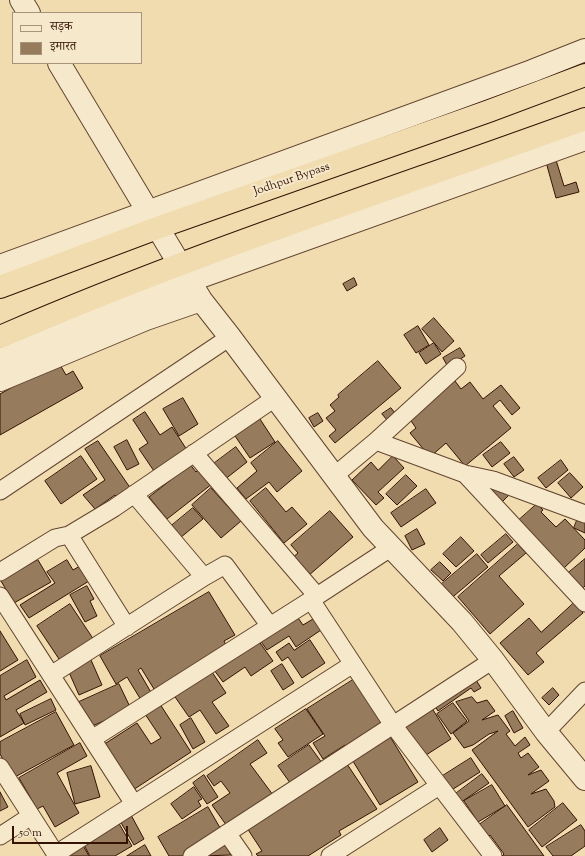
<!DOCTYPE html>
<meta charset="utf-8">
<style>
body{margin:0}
#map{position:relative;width:585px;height:856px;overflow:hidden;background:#f0dcaf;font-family:"Sorts Mill Goudy","Noto Serif Devanagari",serif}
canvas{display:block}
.legend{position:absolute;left:12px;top:12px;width:130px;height:52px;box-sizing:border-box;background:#f5e8cb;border:1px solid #a8937c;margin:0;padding:5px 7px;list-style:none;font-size:12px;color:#341305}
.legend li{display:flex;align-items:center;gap:8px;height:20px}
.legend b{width:20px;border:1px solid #a8937c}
.scale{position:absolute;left:12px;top:826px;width:116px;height:18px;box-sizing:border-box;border:2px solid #341305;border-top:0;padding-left:5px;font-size:12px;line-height:14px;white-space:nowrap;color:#341305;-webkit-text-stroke:3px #f5e8cb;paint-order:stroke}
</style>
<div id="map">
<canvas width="585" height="856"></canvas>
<ul class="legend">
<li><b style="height:5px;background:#f5e8cb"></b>सड़क</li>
<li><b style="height:11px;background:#967c5d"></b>इमारत</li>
</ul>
<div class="scale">50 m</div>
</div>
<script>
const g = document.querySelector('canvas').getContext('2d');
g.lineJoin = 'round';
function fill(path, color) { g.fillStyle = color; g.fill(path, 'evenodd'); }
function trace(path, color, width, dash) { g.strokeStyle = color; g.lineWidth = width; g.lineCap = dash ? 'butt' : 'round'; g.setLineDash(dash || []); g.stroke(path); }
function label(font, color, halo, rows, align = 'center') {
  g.font = font + ' "Sorts Mill Goudy",serif'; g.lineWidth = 4; g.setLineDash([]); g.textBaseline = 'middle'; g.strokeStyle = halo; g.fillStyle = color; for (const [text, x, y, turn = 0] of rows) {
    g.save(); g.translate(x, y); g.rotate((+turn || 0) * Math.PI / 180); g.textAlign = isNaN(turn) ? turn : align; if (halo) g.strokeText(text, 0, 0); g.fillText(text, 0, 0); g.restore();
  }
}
const building = new Path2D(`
 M556,160L564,186L576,182L579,192L556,198L546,162Z
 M354,278L357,285L347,291L343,284Z
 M434,318L454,341L442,352L422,329Z
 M418,326L429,345L416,353L404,335Z
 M434,343L441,354L426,364L419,353Z
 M460,348L465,356L448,367L443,358Z
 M55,356L66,375L73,371L83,388L0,435V394L16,385Z
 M378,361L401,388L335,443L329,436L336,430L326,418L335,411L330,405L339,397L338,395Z
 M455,381L461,389L470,382L483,399L501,385L520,408L512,415L500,400L493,406L511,428L465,466L446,443L430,457L410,433L416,428L409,418Z
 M183,398L198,424L179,436L163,409Z
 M391,408L395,413L387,420L382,414Z
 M145,412L160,435L172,427L189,453L156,474L139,449L148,443L133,420Z
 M318,413L323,421L314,427L309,418Z
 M258,416L275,442L250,458L233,433Z
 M127,440L139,464L127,470L114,447Z
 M98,441L131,489L118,498L115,495L95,509L83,495L105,480L85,449Z
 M278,441L302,471L277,492L269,482L246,499L237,488L257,471L251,463Z
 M501,442L510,453L492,467L483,455Z
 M236,447L247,462L224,480L212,465Z
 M81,456L97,479L61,504L45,481Z
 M393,456L404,468L378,492L384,498L376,505L352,480L371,462L378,470Z
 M514,457L524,470L514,477L504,464Z
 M561,460L568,470L546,488L538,478Z
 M189,463L196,472L199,469L212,484L167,519L149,497L172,479L171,478Z
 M570,473L583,487L571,498L558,483Z
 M406,475L417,486L397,505L386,494Z
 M496,483L509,495L500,504L488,492Z
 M211,488L241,521L221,538L192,505Z
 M266,488L286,512L292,507L307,524L284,543L250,501Z
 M426,489L436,503L401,527L391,513Z
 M537,504L543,510L541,512L556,527L565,519L585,540V548L564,568L519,520Z
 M193,508L203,519L180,538L170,527Z
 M330,511L353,537L308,576L292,558L298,553L291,545Z
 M578,518L585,520V533L574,528Z
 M417,529L425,544L412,550L405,536Z
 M506,534L513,542L488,563L481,555Z
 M461,537L474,551L456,567L443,554Z
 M518,544L526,553L499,576L524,604L490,634L458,597Z
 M477,554L488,567L448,601L437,588Z
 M585,559V586L581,590L567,574Z
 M38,560L51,582L14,603L1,581Z
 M67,560L73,570L80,566L89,581L29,618L20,605L55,583L47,572Z
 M440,562L451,573L443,581L431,570Z
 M87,586L94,599L90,601L97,616L85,622L70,595Z
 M209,592L235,635L224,641L227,647L154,689L141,668L138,670L152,694L141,700L127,677L116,684L100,656Z
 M574,603L583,613L536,653L544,662L528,675L500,643L529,618L541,632Z
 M70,604L94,640L61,662L37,626Z
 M296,615L303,625L313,619L321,630L296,647L289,636L267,650L259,639Z
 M0,631L18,660L0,671Z
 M258,640L273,661L251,676L245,667L223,682L214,670Z
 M310,640L325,663L302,678L288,657L282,661L276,652L289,643L294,650Z
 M27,660L36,677L4,696L6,700L40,680L47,692L16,710L24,723L0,737V676Z
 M91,660L102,685L79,695L68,670Z
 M282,664L294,683L283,690L271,671Z
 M210,669L226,693L212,702L229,726L216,734L200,710L189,717L173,694Z
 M473,675L481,688L474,692L471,688L438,711L433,703Z
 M356,678L384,722L347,747L345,745L323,759L313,743L325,736L307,709Z
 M119,684L131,709L90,727L79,702Z
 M553,688L559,695L549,705L542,698Z
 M472,697L477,703L487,700L495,711L482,720L498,715L510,731L506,734L515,746L525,737L530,745L518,753L521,758L528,753L539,767L528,775L541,770L549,781L531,794L546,789L554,801L555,807L528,827L472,750L498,731L489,734L473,745L464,748L453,733L469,721L456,702Z
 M51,699L56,710L25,725L20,714Z
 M158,701L191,752L133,790L103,745L137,723L151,744L161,738L143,711Z
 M453,703L467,721L451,734L437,714Z
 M430,705L451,739L423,757L401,722Z
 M306,709L323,734L288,757L278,743L283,740L275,729Z
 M513,711L523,728L514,733L505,716Z
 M56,712L74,745L13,778L0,754V742Z
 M191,718L205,742L193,749L180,725Z
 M389,735L418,782L380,805L351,758Z
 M258,740L267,753L250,764L276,799L229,829L212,805L230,793L221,781L214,786L207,776Z
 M80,743L87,756L57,773L79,813L55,827L43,806L37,809L19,778Z
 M309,745L325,767L293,787L278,766Z
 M471,758L480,772L450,791L441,777Z
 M347,764L377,809L339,831L341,835L308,856H258L256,854L262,851L247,828Z
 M91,766L100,797L75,804L67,773Z
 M482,774L489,783L460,803L454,795Z
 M204,775L218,797L207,804L193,783Z
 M492,785L505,806L478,822L464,801Z
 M194,787L202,799L198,801L201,806L182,819L171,804Z
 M0,792L8,807L0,811Z
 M563,803L577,820L542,847L529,830Z
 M507,805L544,856H502L504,854L490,835L488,837L479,825Z
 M208,807L223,833L184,856H169L158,837Z
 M131,815L144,839L134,845L120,821Z
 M117,820L132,846L115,856H90L84,845Z
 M581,825L585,831V846L571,856H553L546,847Z
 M440,828L448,840L432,852L424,840Z
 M222,840L231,855L202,856Z
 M82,844L89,856H69L67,852Z
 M145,845L151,856H127Z`);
const minor = new Path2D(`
 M376,441L457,367
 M194,453L317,596
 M465,474L585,603
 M334,476L376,441L465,474L493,480L585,514
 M0,491L230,337
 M134,494L204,577
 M69,535L127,627
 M392,547L311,600L393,725L493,856
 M0,572L55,538L69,535L114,508L275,398
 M0,596L134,804
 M51,675L204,577L225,565L270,626
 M546,732L585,691
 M92,739L311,600
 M0,767L57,856
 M227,833L243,856
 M0,836L31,816
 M56,854L353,664
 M192,856L493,660
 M330,856L439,786`);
const tertiary = new Path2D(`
 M21,0L29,13
 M59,63L201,300L230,337L373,528L462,622L493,660L546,732L585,779
 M0,266L532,71L585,50
 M0,360L189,281L585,139
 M0,380L146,319L201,300`);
const trunk = new Path2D(`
 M0,287L157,228L489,111L585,75
 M0,337C191,254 390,190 585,119`);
const streetNames = [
 ["Jodhpur Bypass",292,180,-19]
];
fill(building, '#967c5d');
trace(building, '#341305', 1);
trace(minor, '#634530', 19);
trace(tertiary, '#634530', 24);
trace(trunk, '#341305', 24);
trace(minor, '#f5e8cb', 17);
trace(tertiary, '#f5e8cb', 22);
trace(trunk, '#f0dcaf', 22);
label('12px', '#341305', '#f5e8cb', streetNames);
</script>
